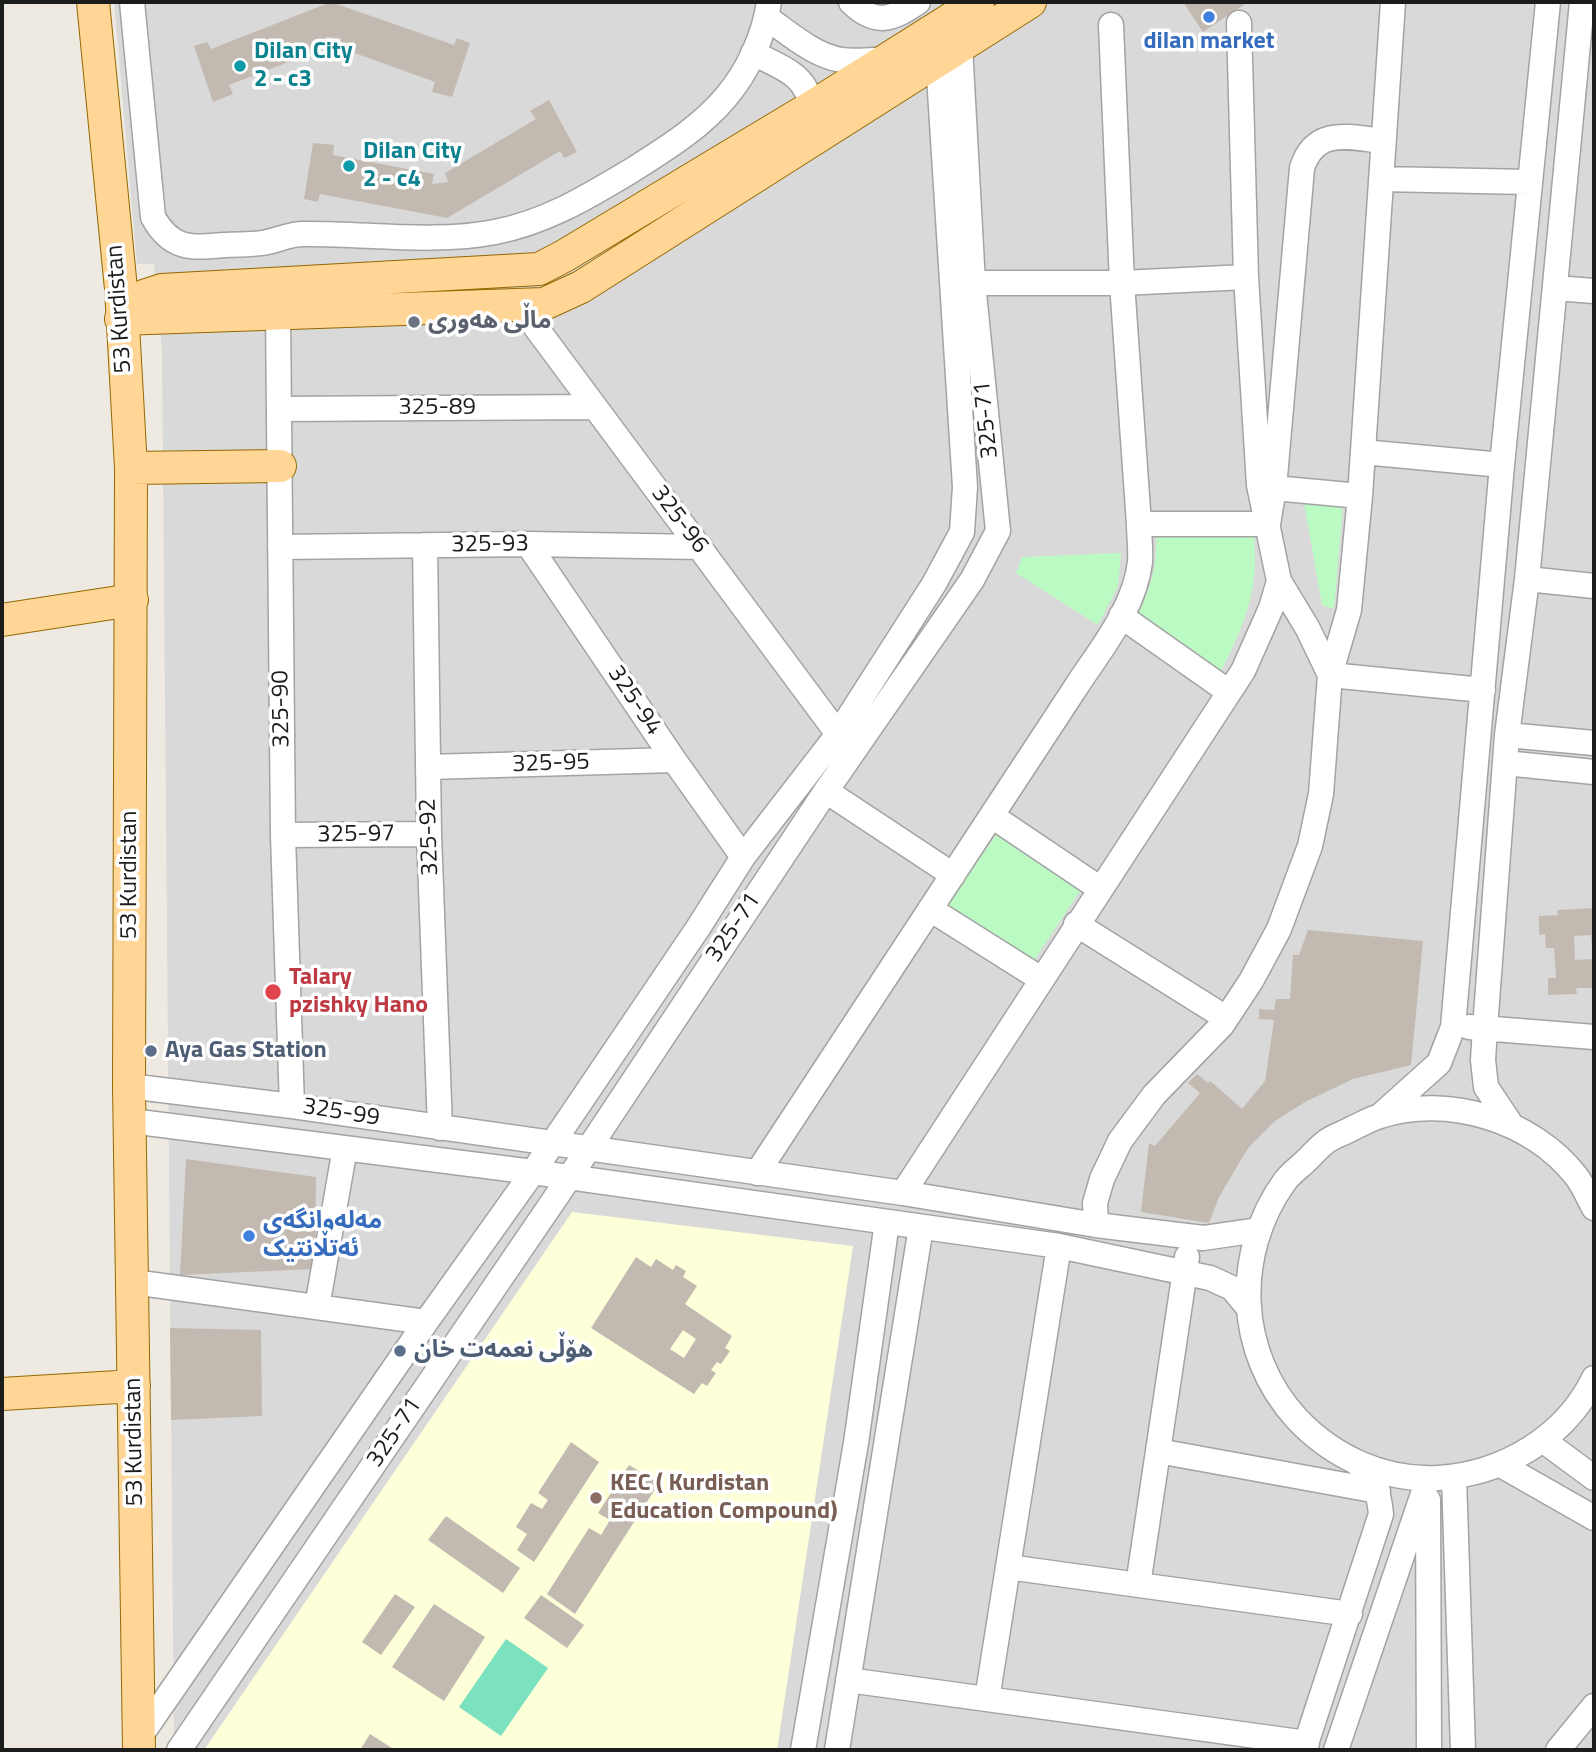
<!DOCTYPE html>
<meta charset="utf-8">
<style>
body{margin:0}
#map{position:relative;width:1596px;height:1752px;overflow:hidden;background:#eeeae1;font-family:"Titillium Web",sans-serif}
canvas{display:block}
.frame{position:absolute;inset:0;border:4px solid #1c1c1c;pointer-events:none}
</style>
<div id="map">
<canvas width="1596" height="1752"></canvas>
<div class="frame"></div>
</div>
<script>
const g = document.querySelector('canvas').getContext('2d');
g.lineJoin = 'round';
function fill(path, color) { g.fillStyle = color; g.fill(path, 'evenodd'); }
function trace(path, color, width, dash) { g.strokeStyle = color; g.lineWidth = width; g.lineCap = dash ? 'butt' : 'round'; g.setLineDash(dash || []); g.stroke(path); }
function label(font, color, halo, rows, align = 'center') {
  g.font = font + ' "Titillium Web","Noto Sans Arabic",sans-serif'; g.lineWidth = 7; g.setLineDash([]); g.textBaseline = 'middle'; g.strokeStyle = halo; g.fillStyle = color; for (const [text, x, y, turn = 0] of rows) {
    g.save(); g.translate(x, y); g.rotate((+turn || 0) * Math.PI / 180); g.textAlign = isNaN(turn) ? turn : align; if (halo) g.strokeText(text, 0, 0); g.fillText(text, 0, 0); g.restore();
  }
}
const residential = new Path2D(`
 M114,2H1594V1750H174L162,351L154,264H137Z`);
const education = new Path2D(`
 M572,1212L853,1246L777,1750H204Z`);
const park = new Path2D(`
 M1302,492L1344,494L1334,609L1322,605Z
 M1254,523C1254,540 1256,560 1254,577C1250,613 1235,644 1219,675L1137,617C1153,582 1158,564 1156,525Z
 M1121,553L1118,586L1098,625L1016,573L1022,557Z
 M996,835L1080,891L1033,962L948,905Z`);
const pitch = new Path2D(`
 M506,1639L548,1668L501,1736L459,1707Z`);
const building = new Path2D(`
 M331,2L454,45L457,38L470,43L452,97L432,92L435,82L338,47L341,38L325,37L327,47L229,85L233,94L213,102L194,46L207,42L211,49Z
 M1183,2H1248L1203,32Z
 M549,100L577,152L564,158L560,151L447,218L320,194L318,202L304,199L313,143L334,145L333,155L434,174L432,184L448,182L445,173L536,119L530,111Z
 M1594,908V947H1592L1591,935L1574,936L1575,960L1594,959V988H1576L1577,994L1548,995V978H1556L1554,948H1546L1545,934L1539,935V916L1558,915L1557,910Z
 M1308,930L1423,941L1411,1065L1353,1079L1305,1102L1275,1121L1249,1147L1239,1163L1219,1197L1209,1223L1141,1212L1149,1143L1155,1146L1200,1093L1188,1083L1197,1074L1208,1083L1210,1081L1242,1109L1265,1081L1274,1020L1259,1019V1009L1274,1010L1276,999H1290L1293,955H1299Z
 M186,1159L316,1177L315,1269L180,1275Z
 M636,1257L651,1267L656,1259L673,1270L676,1265L686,1271L683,1277L697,1286L685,1304L732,1336L725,1348L730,1351L721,1364L717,1362L711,1370L716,1373L707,1386L702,1383L694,1394L591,1328ZM683,1330L696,1339L684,1358L670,1349Z
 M170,1328L261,1330L262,1416L171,1420Z
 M571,1442L599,1462L534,1562L517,1550L527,1534L516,1527L531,1503L542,1509L548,1500L538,1493Z
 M629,1465L659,1483L575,1614L547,1594L589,1528L601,1535L610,1520L598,1513Z
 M446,1516L520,1568L503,1593L428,1540Z
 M395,1594L415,1607L381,1655L362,1642Z
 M541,1595L584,1625L567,1648L524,1618Z
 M434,1604L485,1637L444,1701L392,1667Z
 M370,1734L395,1750H360Z`);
const minor = new Path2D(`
 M132,2L153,217C171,250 191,248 225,245C237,244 250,245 262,243C276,241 289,234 303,234C365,233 434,244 495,232C547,222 589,196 634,169C667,148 701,127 726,97C748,71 764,36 769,2
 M851,2C876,27 893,19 918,2
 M1393,2L1360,496L1349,610L1330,675L1483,690
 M767,18C789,33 813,55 841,60C856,62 871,60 886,59
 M753,53C778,66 810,75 810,108
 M1381,179L1529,182
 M973,283H1122L1246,277
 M1555,288L1594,291
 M520,306L838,734
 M278,312L283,835L292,1106
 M279,409L595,407
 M1363,452L1502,465
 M1274,488L1360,496
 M1139,524H1268L1274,488L1302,168C1315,127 1348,137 1382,141
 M528,544L674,760L743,857
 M425,545L429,834L440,1128
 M280,547L528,544L700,547
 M1527,579L1594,586
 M1121,616L1229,692
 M1507,735L1594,743
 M1505,763L1594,772
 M428,767L674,760
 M826,791L953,875
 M992,816L1099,888
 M283,835L429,834
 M930,909L1041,979
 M1076,924L1226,1018
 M1469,1027L1594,1037
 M129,1086L292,1106L903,1193L1096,1225L1203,1238L1258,1230
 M1380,1116L1439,1063L1453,1027L1502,465L1548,2
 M131,1121L533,1172L1059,1246L1210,1278L1232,1288L1247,1306
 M1512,1126L1486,1087L1483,1060L1485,1028L1507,735L1527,579L1582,2
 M757,1173L1076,687C1100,650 1135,608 1140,562C1141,550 1139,537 1139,524L1122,283L1111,25
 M903,1193L1243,671L1271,608L1279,581
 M1594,1208C1588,1197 1583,1185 1576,1176C1533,1120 1447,1094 1380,1116C1370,1119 1360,1125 1351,1129C1344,1133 1334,1136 1327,1141C1320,1146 1314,1153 1308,1159C1301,1166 1291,1173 1285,1181C1233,1253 1236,1353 1297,1419C1333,1457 1384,1481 1438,1478C1503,1474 1566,1437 1594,1378
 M1096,1225L1095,1203L1102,1179L1120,1141L1154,1095L1222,1025L1251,981L1279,929L1310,846L1321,794L1330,675L1308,629L1279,581L1259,485L1246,277L1239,23
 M133,1282L426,1322
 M317,1307L345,1148
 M1544,1441L1594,1478
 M1158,1451L1378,1491
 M1501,1465L1594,1518
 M1454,1477L1463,1750
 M1428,1500L1429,1750
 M1008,1567L1350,1614
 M1138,1585L1187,1257
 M848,1680L1307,1743
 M987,1699L1059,1246
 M139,1738L426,1322L533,1172L698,928L743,857L838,734L934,584L962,532L965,487L938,60L935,45
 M179,1750L569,1178L826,791L972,580L998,531L973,283L960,46L956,33
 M803,1750L856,1443L887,1222
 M837,1750L921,1227
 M1304,1750L1381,1514C1379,1492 1374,1480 1358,1464
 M1336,1750L1428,1479
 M1558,1750L1594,1706`);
const major = new Path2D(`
 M93,2L121,289L131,468L129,1086L139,1750
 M121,319L544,304L581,287L1030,2
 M121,319L144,296L162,290L539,269L564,256L810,108L978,2
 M131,468L280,466
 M2,620L132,600
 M2,1394L134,1386`);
const markers = [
 [1209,17,7,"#3f7fe0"],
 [240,66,7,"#0f9aa8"],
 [349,166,7,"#0f9aa8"],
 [414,322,7,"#6b7280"],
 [273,992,9,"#e0444e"],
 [151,1051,7,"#5c6f8a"],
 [249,1236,7,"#3f7fe0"],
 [400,1351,7,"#5c6f8a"],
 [596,1498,7,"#8d6e63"]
];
const shopNames = [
 ["dilan market",1209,42],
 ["مەلەوانگەی",263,1222,"left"],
 ["ئەتڵانتیک",263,1250,"left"]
];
const cultureNames = [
 ["Dilan City",254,52],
 ["2 - c3",254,80],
 ["Dilan City",363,152],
 ["2 - c4",363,180]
];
const streetNames = [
 ["53 Kurdistan",120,309,-94],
 ["325-89",437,408],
 ["325-71",987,420,-96],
 ["325-96",679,520,53],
 ["325-93",490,545,-1],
 ["325-94",634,701,56],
 ["325-90",282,709,-91],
 ["325-95",551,764,-2],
 ["325-97",356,835,-1],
 ["325-92",430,837,-92],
 ["53 Kurdistan",130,875,-90],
 ["325-71",734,928,-56],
 ["325-99",341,1113,9],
 ["325-71",395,1433,-56],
 ["53 Kurdistan",135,1442,-91]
];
const worshipNames = [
 ["ماڵی هەوری",428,322]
];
const healthNames = [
 ["Talary",289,978],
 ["pzishky Hano",289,1006]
];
const serviceNames = [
 ["Aya Gas Station",165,1051],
 ["هۆڵی نعمەت خان",414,1351]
];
const educationNames = [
 ["KEC ( Kurdistan",610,1484],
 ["Education Compound)",610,1512]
];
fill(residential, '#dad9d9');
fill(education, '#fdffd9');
fill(park, '#bbfbc3');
fill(pitch, '#7be1be');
fill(building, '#c2bab1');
trace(minor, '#a3a3a3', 27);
trace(major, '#946900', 34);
trace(minor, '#fff', 24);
trace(major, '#ffd695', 32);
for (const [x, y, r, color] of markers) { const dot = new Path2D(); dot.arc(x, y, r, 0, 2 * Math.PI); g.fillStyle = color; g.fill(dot); trace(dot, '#fff', 2.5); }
label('bold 24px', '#366cbe', '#fff', shopNames);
label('bold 24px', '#0d838f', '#fff', cultureNames, 'left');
label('24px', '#1c1c1c', '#fff', streetNames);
label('bold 24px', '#5b616d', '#fff', worshipNames, 'left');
label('bold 24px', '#be3a42', '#fff', healthNames, 'left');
label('bold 24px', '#4e5e75', '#fff', serviceNames, 'left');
label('bold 24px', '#785e54', '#fff', educationNames, 'left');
</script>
